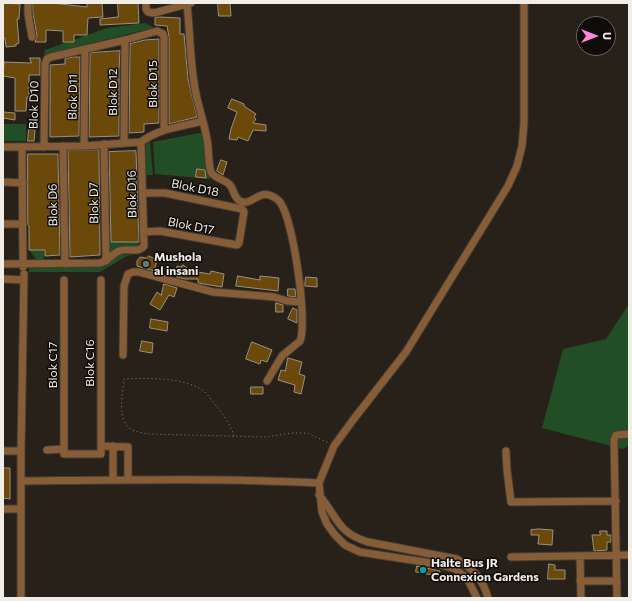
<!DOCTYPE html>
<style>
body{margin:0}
#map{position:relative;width:632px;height:601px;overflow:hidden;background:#272119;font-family:Commissioner,sans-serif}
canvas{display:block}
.frame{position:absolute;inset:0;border:4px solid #f0ece6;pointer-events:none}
.north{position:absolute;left:576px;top:16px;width:40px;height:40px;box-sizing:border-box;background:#0e0b08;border:1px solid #686561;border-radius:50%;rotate:90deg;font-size:11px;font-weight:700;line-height:16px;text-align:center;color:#f0ece6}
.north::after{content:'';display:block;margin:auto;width:14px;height:18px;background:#ff85de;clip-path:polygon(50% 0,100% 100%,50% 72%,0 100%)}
</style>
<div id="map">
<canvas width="632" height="601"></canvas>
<div class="frame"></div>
<div class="north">U</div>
</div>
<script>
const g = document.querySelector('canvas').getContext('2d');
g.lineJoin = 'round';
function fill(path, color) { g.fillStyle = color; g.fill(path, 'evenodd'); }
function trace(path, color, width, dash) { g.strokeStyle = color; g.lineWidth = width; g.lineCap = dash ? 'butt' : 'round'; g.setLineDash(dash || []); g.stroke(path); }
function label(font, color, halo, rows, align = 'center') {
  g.font = font + ' Commissioner,sans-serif'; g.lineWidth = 3; g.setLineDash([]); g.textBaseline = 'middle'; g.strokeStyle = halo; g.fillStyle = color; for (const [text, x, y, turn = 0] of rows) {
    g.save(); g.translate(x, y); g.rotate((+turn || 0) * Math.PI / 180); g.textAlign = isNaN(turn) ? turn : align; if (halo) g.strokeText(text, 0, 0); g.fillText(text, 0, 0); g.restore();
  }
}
const green = new Path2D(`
 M145,23L153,27L152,28L44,55L45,50L107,28Z
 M3,124H26V141H3Z
 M209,131L212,160L210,179L155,174L153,142Z
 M146,142H150L153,175H146Z
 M108,242H139L137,246L119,248L108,254Z
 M44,249V261L37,260L29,250Z
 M133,254L125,257L100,272H29V267L101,266L119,255Z
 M629,304V446L623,449L542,428L563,349L606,339Z`);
const building = new Path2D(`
 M3,3L20,4L19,19H17L19,43L16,44V46L6,47L5,38H3Z
 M33,3H52L87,7V3H102L103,17L88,18L87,35H74V42H63V31L46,30V42H35L37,36L33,14Z
 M118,3H138L139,23L100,25V19L118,17Z
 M218,3H230L231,16H219Z
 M160,17L180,18V34H184L188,79L197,117L169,124V37L167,26L155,25V18Z
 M145,40L159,39V123L144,124V132L129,133L130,44Z
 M120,51L119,69V136L89,137L90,53Z
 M74,57H80L79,136L50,137V65L65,64V59Z
 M30,58H40V75H29V97H27L26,111H15V78L3,76L4,62L31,63Z
 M232,99L244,104V106L256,114L254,117L256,119L253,123L266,125V131L253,130L248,141L238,137L237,140L229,139L231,129L237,112L228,108Z
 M3,112L15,113V120L3,118Z
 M29,129L35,130L34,141H28Z
 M99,150L100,255L70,257L68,151Z
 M136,151L139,242H111L109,152Z
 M28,154H58L60,255L45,256V250H29V226L28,225Z
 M221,160L227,162L223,175L217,171Z
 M197,169L205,170L206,178L196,177Z
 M149,256L157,260L154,271L137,266V261L140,257L146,258Z
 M183,265L191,271L210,274L211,271L224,274L222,287L198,283V279H185L176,277L177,266L181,267Z
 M238,276L260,280V276L279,278L278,291L236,286Z
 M306,277L317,278V287L305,286Z
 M164,284L177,288L174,297L169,295L160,310L150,304L157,292L161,295Z
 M288,289H295L296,297L288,296Z
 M276,303L283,305V312H276Z
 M293,308L297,310V323L288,319Z
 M151,319L168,322L167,331L150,328Z
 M142,341L153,343L152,353L140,351Z
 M252,342L272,350L267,362L261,360L260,364L246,359Z
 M288,358L302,362L299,374L305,376L301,394L294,392L295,385L278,380L281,370L285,371Z
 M251,387H263V394H251Z
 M3,468H10V499L3,498Z
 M539,529L553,530L552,545L538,544L539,535H531V530Z
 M600,531H607V535H611V542H607V550L594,551L592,535H600Z
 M549,564L555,565V570H565V579H548Z
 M417,566L440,571L439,576L416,572Z`);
const path = new Path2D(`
 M234,436C231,426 225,417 219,409C214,404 210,397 205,392C186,377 148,378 124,379C123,394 116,421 132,430C137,432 143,433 148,434L266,437L292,433H307L329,443`);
const minor = new Path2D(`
 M28,3V14L32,37
 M146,3V9L148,12L154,13L191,3
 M187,4C190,32 190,61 195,89C198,106 204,122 207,139C209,148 208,164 211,172C214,178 223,179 229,184C234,188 233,197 240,201C252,208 260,184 278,200C293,212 308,323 300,341L282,356L267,381
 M124,143L125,40
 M104,144L106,261
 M63,146L65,264
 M84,146L85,49
 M3,147L84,146L141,142C158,129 179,127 199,122
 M22,147L23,267
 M44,147L45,64L47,59L51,57L125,40L157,31L163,34L164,37V130
 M3,182L23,183
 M143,193H165L242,209L244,212L239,243L237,245L160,231L143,232
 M3,224H23
 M3,264L100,263C108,261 112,254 119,251C128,247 138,254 144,246L141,142
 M3,279L23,280
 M101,280V446
 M123,355L124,286L128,274L133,272H139L213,292L263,296L274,297L287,301L301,302
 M113,446V480
 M64,449V280
 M47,450L64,449V454H101V446L128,447V480
 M3,451H21
 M506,451L507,470L511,502L616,501
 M22,481C121,480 220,478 319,483
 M319,495C338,517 336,532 368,542L457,559C474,570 483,579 488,598
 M3,509H21
 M511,557L629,555
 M580,557L581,598
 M580,581H617
 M21,598V451L24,274
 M477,598L467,578L455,569L437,564L360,552L345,545L335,535L327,524L322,512L319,483L334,446L353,420L406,352L508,186L517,166L522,146L524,123V3
 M617,598L614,440L616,435L629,434`);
const markers = [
 [146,264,4,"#6b7280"],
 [423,570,4,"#0f9aa8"]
];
const streetNames = [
 ["Blok D15",153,84,-90],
 ["Blok D12",113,92,-90],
 ["Blok D11",73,97,-89],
 ["Blok D10",34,105,-89],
 ["Blok D18",195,188,11],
 ["Blok D16",132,194,-91],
 ["Blok D7",94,203,-91],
 ["Blok D6",53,205,-91],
 ["Blok D17",191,226,11],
 ["Blok C16",90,363,-90],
 ["Blok C17",53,365,-90]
];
const poiNames = [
 ["Mushola",154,257],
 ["al insani",154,271],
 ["Halte Bus JR",431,563],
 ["Connexion Gardens",431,577]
];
fill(green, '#214e24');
fill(building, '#6b490a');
trace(building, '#989186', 1);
trace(minor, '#433d36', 9);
trace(path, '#8a857e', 1, [1, 3]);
trace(minor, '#865d37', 7);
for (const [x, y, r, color] of markers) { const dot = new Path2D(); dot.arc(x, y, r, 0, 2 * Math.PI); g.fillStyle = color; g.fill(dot); trace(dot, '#0e0b08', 1.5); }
label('12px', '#f0ece6', '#0e0b08', streetNames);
label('bold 12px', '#f0ece6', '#0e0b08', poiNames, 'left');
</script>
